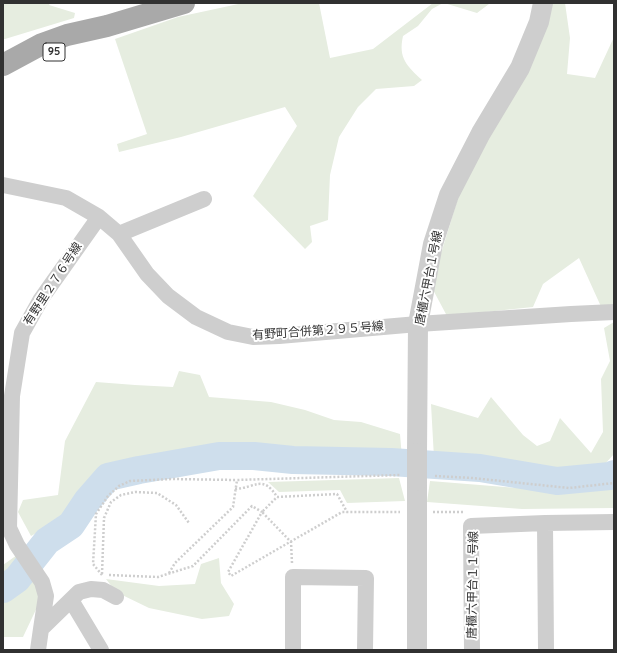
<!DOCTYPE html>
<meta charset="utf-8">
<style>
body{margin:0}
#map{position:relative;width:617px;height:653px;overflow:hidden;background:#fff;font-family:Quicksand,sans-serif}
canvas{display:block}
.frame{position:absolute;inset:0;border:4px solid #313131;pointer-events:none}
</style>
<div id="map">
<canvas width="617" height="653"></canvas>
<div class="frame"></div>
</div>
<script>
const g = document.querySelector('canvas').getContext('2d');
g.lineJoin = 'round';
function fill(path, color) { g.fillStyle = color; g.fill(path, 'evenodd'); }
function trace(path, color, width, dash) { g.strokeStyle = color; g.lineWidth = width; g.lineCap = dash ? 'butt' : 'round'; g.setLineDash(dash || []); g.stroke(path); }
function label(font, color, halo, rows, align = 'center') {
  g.font = font + ' Quicksand,"Noto Sans JP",sans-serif'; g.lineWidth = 4; g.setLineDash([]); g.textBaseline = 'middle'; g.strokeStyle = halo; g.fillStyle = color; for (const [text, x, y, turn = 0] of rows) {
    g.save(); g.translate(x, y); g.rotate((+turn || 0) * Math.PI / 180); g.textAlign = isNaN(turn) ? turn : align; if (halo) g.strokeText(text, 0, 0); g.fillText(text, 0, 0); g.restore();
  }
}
const green = new Path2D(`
 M5,3H50L49,5L75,13L74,18L5,39H3V5Z
 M243,3H319L330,58L373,49L433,3H443L432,9L418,26L403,36C398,58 407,66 422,80L414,86L376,89L358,107L339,137L330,175L328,220L310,226L312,242L305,249L253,196L297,126L285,107L181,137L119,152L117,144L147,134L115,39L178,17Z
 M444,3H488L489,4L477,13Z
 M548,3H565L570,38L567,74L595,78L614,37V309L603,311L579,258L543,284L533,307L447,316L431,286L466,172Z
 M614,322V454L604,465L558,476L434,458L431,404L478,418L491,397L523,435L537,446L550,441L560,418L591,453L603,432L601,379L610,361L604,328Z
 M179,371L200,375L209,397L271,402L305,410L334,420L361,422L400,434L402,458L299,457L244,452L95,475L80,509L31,536L18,512L23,500L58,495L65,441L96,382L135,385L173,387Z
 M399,478L405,501L347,503L340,490L279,492L268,482Z
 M430,481L567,492L614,489V508L522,509L427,502Z
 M17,555L34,575L41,599L23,637H4L3,565Z
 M219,558L221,583L234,604L229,616L202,619L149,608L116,592L106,579L159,586L195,584L201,564Z`);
const river = new Path2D(`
 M3,589L17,579L47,541L71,525L87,501L108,477L139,470L219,456H254L293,460L391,462L480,468L557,481L610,476L614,474`);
const path = new Path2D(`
 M435,476L472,478L569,488L614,483
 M235,489C255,488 263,474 277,497
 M433,512H464
 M292,563L291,542L262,512L277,497L337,494L347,512
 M169,573L175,563L233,507L237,480L400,475
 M102,574L104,518L111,502L121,495L135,492L157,493L176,505L189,523
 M102,575L93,564L96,514L108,496L119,486L130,481L172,479L237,480
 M109,575L158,577L193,566L252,506L262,512L228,572L231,576L342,512H400`);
const minor = new Path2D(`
 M3,185L66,198L99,217L119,234L147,274L168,296L196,317L228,332L253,337L279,336L418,324L571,314L614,312
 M119,234L204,199
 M545,523L614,522
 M71,600L101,650
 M41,629L46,596L42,582L17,545L9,528L12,396L22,333L41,299L99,217
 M38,650L41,629L79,592L91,589L103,590L116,597
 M293,650V577L366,578L365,650
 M472,650L471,526L545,523L546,650`);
const tertiary = new Path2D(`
 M417,453L418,324L433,244L449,195L481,133L520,68L539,22L543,3
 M417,650V481`);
const primary = new Path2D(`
 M3,65L42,44L67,35L107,26L184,3`);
const tertiaryBridge = new Path2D(`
 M417,481V453`);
const shields = [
 [54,52,22]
];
const shieldNames = [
 ["95",54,52]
];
const streetNames = [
 ["唐櫃六甲台１号線",429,278,-79],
 ["有野里２７６号線",53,284,-57],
 ["有野町合併第２９５号線",318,331,-4],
 ["唐櫃六甲台１１号線",473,585,-89]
];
fill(green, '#e6ede0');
trace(river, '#cedeec', 28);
trace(path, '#cecece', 2.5, [2, 2]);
trace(minor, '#cecece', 16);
trace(tertiary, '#cecece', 20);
trace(primary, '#a9a9a9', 22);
trace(tertiaryBridge, '#cecece', 20);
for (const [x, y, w] of shields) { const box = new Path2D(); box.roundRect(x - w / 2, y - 9, w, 18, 3); g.fillStyle = '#fff'; g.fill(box); trace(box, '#313131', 1); }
label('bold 11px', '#313131', null, shieldNames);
label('12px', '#313131', '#fff', streetNames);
</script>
